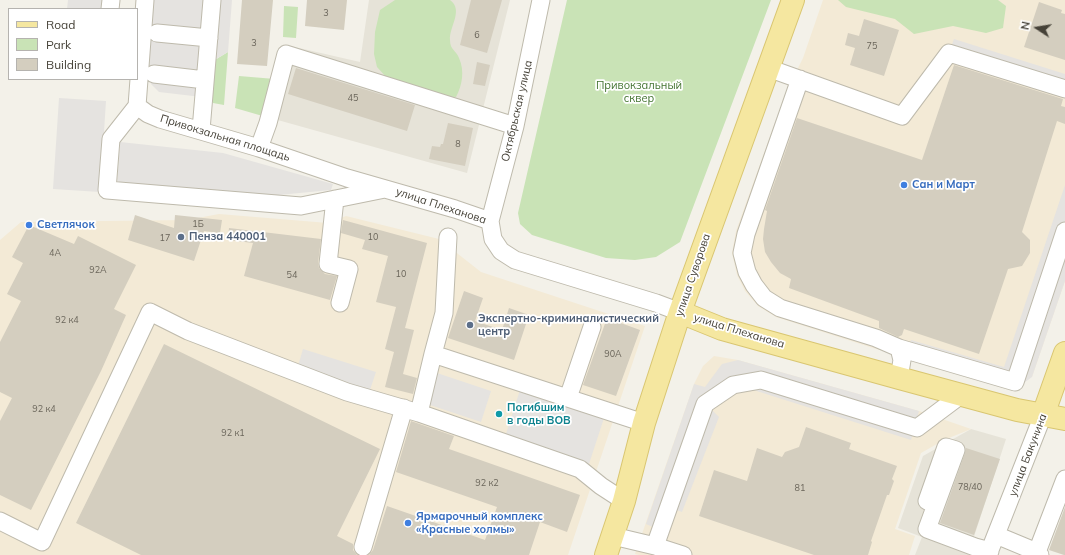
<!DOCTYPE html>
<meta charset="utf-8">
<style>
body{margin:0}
#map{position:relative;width:1065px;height:555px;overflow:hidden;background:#f3f1e9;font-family:Mulish,sans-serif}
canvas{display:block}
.legend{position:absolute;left:8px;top:8px;width:130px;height:72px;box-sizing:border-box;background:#fff;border:1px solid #b5b3af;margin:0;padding:5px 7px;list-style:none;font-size:12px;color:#464238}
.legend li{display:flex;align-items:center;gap:8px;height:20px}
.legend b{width:20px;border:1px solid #b5b3af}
.north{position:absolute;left:1017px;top:8px;width:40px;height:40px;-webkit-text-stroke:3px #fff;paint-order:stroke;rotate:282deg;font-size:11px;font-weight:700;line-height:16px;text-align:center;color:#464238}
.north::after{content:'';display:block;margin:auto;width:14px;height:18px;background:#464238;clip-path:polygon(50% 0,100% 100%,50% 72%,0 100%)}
</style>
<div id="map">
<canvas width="1065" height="555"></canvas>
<ul class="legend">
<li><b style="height:5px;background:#f5e7a0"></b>Road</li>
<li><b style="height:11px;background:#c9e3b6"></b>Park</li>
<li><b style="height:11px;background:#d4cebf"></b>Building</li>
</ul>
<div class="north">N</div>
</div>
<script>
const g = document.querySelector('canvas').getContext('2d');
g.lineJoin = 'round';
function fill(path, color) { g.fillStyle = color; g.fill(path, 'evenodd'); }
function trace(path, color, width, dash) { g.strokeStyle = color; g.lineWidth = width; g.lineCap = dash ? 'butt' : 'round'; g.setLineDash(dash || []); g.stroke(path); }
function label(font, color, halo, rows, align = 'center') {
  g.font = font + ' Mulish,sans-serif'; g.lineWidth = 3.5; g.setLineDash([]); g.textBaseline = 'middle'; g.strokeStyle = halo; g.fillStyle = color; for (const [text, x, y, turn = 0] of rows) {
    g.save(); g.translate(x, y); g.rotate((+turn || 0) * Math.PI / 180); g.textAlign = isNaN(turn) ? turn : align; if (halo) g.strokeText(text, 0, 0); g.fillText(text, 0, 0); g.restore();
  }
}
const residential = new Path2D(`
 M369,0H510L467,173L267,117L286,45L360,62Z
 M971,429L1006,439L968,555H915L922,537L898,528L923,456Z`);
const commercial = new Path2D(`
 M823,0H1065V281L1032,377L905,357L873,348L776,317L758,306L745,291L737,275L732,253L736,231L786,92L803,58Z
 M219,214L328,223L346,216L439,239L481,272L645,326L568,555H0V240L21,222L187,220Z
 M714,356L738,360L919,411L971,429L944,440L921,453L895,529L915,536L909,555H639L635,554L694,384L703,366Z`);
const green = new Path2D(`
 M395,0H450C464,10 449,27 450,40C450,50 456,50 459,58C465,71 462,86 456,97L426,95L387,78L377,67L374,54L375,32L380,10Z
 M567,0H771L680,242L656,257L635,260L606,258L532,235L520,224L518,213Z
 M838,0H998L1006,6L1003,28L986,33L953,26L914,34L895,19L846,7Z
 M284,6L298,7L296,38L283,37Z
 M228,52L224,105L213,103L210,98L213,61Z
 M239,76L275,79L266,117L235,108Z`);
const parking = new Path2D(`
 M68,0H103V9H67Z
 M153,0H232L228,52L213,61L210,98L159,92L151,84L148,70Z
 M954,39L1065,74V89L949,53Z
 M59,98L106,101L100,192L53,189Z
 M120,142L223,153L333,184L331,190L268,196L117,184Z
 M1065,185V281L1032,377L1017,388L905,357L911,340L1004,367Z
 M303,349L376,372L369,393L297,369Z
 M738,360L919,411L911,440L744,387L712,410L719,417L682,512L674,509L666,533L646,524L694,384L705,387L722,364Z
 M434,372L491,391L481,422L424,403Z
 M520,390L604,418L589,464L505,437Z`);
const building = new Path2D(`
 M242,0H273L267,66L237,64Z
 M307,0H347L344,30L305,26Z
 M471,0H502L487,53L460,45Z
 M1039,2L1062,10L1061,13L1065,14V60L1024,47Z
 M864,19L899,30L884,76L850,65L855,48L845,45L848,33L859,36Z
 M477,62L490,65L485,86L473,84Z
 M954,65L1063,99L1061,106L1065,107V124L1057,121L1022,232L1030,240V253L1022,266L1008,269L979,354L904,329L902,335L898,337L879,328V321L789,288L791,279L780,273L771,262L765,252L763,239L764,229L767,211L765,210L797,118L922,160Z
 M296,68L415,105L407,131L288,94Z
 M448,123L473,128L465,166L429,159L432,146L440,147L441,144H443Z
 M135,215L174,228L175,215L222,220L220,233L204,231L194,261L128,240Z
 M343,220L427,243L405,328L414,330L403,374L417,378L413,394L385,387L394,352L385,349L396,307L376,302L388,256L362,249L365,240L341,233Z
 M29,225L74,244L78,236L136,265L114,309L126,315L101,371L31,510L0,495V421L12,398L0,392V342L21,301L7,294L23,263L12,257Z
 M229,228L321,239L318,263L319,268L325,274L337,276L330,300L244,276L253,243L228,240Z
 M464,291L483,298L475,321L502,330L509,308L529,315L514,360L448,338Z
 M607,318L640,330L616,396L583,385Z
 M164,344L380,449L337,536L353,544V550L357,555H141L76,523Z
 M411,421L454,436L449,449L580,495L567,532L540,522L529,555H369L373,550L387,506L485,540L497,507L396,472Z
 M806,427L851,443L849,449L897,466L892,479L894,481L889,495H887L871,541L872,542L868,555H814L699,516L714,470L747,481L757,448L782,457L785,452L799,447Z
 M966,448L1000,459L974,535L940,523L965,453Z
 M1065,507V555H1064L1049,550Z`);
const minor = new Path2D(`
 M541,0L515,126L490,221L493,239L501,251L515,260L656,303L680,312
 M110,9L111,0
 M157,33L209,38
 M768,68L902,116L949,53L1065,89
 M154,74L205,80
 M800,79L746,234L742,253L747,272L754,285L764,298L780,308L876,338L899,348L902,360L899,378
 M137,106L111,139L107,190L301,206L385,189
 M137,106L148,114L160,119L259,148L347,178L455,209L490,221
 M137,106L145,0
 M201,130L212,0
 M259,148L268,123L286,54L515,126
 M335,199L328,264L349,269L340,303
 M448,237L444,313L433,354L419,413L580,469L601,486L624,501
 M899,348L1015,382L1065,231
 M433,354L644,423
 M568,398L592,327
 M927,501L946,447L956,450L927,529L975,547L990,551
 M0,521L42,542L150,312L188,331L347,392L419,413
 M996,535L1037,552L1040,555
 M613,536L655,546L705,404L733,385L761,380L917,428L961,395
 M655,546L683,555
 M363,547L404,408
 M1037,552L1065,479
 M988,555L1043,415`);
const major = new Path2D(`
 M680,312L722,329L899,378L1017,410L1065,419
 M1043,415L1065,353
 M606,555L624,501L644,423L680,312L793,0`);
const markers = [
 [904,185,4,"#3f7fe0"],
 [29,225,4,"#3f7fe0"],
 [181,237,4,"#5c6f8a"],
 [470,325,4,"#5c6f8a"],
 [499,414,4,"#0f9aa8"],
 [408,523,4,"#3f7fe0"]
];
const numberNames = [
 ["3",326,13],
 ["6",477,35],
 ["3",254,43],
 ["75",872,46],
 ["45",353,98],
 ["8",458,144],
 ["1Б",198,224],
 ["10",373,237],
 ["17",165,238],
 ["4А",55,253],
 ["92А",98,270],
 ["10",401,274],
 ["54",292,275],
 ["92 к4",67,320],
 ["90А",613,354],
 ["92 к4",44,409],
 ["92 к1",233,433],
 ["92 к2",487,483],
 ["78/40",970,487],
 ["81",800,488]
];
const parkNames = [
 ["Привокзальный",639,86],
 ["сквер",639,99]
];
const streetNames = [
 ["Октябрьская улица",517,111,-77],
 ["Привокзальная площадь",225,138,17],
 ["улица Плеханова",441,206,18],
 ["улица Суворова",693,275,-71],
 ["улица Плеханова",739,331,17],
 ["улица Бакунина",1028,455,-69]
];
const shopNames = [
 ["Сан и Март",912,185],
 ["Светлячок",37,225],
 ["Ярмарочный комплекс",416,517],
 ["«Красные холмы»",416,530]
];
const serviceNames = [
 ["Пенза 440001",189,237],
 ["Экспертно-криминалистический",478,319],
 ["центр",478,332]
];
const cultureNames = [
 ["Погибшим",507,408],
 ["в годы ВОВ",507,421]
];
fill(residential, '#e6e3d8');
fill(commercial, '#f3ead6');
fill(green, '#c9e3b6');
fill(parking, '#e5e3e0');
fill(building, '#d4cebf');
trace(minor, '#bebaac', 19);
trace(major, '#d9c671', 24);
trace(minor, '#fff', 17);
trace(major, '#f5e7a0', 22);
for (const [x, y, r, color] of markers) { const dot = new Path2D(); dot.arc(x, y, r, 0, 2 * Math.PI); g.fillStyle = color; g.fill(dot); trace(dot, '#fff', 1.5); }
label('9px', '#6a655a', null, numberNames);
label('11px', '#427330', '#fff', parkNames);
label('11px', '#464238', '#fff', streetNames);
label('bold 11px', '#366cbe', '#fff', shopNames, 'left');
label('bold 11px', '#4e5e75', '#fff', serviceNames, 'left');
label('bold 11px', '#0d838f', '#fff', cultureNames, 'left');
</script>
